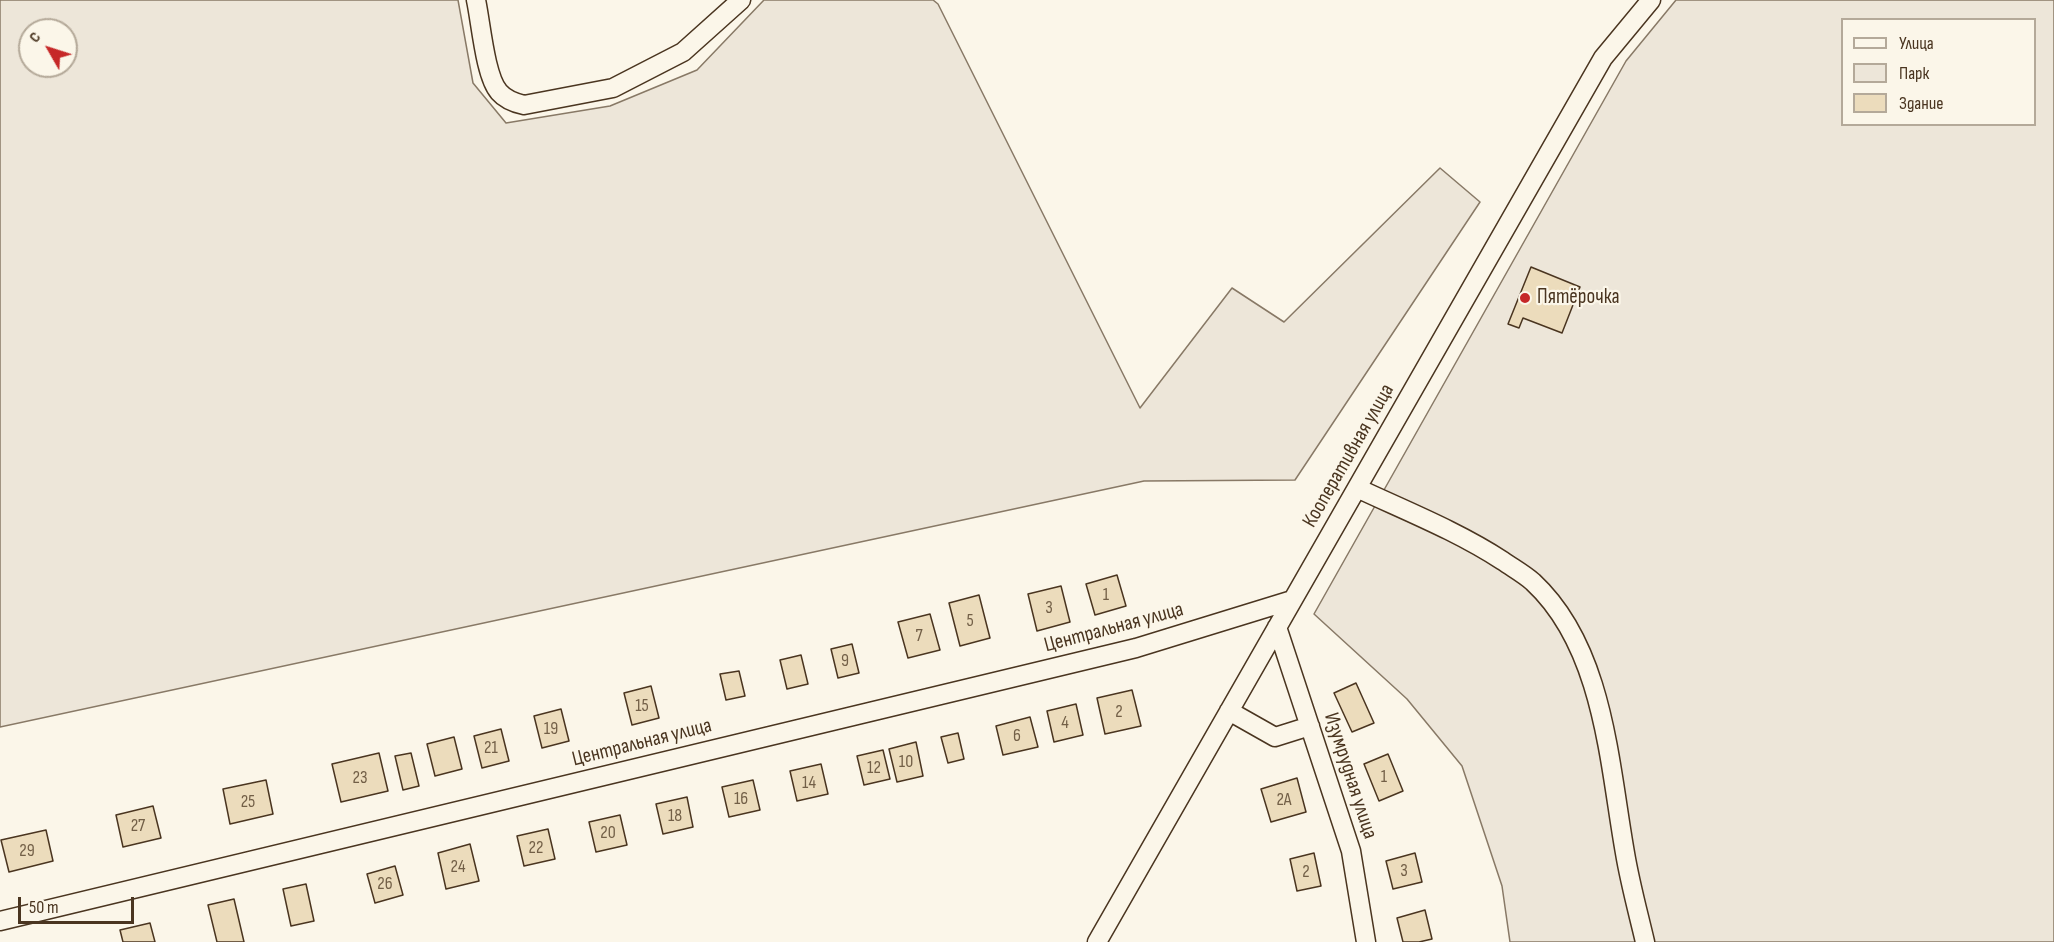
<!DOCTYPE html>
<meta charset="utf-8">
<style>
body{margin:0}
#map{position:relative;width:2054px;height:942px;overflow:hidden;background:#fbf6e9;font-family:"Sofia Sans Condensed",sans-serif}
canvas{display:block}
.legend{position:absolute;left:1841px;top:18px;width:195px;height:108px;box-sizing:border-box;background:#fbf6e9;border:2px solid #b4a999;margin:0;padding:8px 10px;list-style:none;font-size:18px;color:#4a3520}
.legend li{display:flex;align-items:center;gap:12px;height:30px}
.legend b{width:30px;border:2px solid #b4a999}
.north{position:absolute;left:18px;top:18px;width:60px;height:60px;box-sizing:border-box;background:#fbf6e9;border:2px solid #b4a999;border-radius:50%;rotate:309deg;font-size:16px;font-weight:700;line-height:24px;text-align:center;color:#4a3520}
.north::after{content:'';display:block;margin:auto;width:21px;height:27px;background:#c62828;clip-path:polygon(50% 0,100% 100%,50% 72%,0 100%)}
.scale{position:absolute;left:18px;top:897px;width:116px;height:27px;box-sizing:border-box;border:3px solid #4a3520;border-top:0;padding-left:8px;font-size:18px;line-height:21px;white-space:nowrap;color:#4a3520;-webkit-text-stroke:4px #fbf6e9;paint-order:stroke}
</style>
<div id="map">
<canvas width="2054" height="942"></canvas>
<ul class="legend">
<li><b style="height:8px;background:#fbf6e9"></b>Улица</li>
<li><b style="height:16px;background:#ede6d9"></b>Парк</li>
<li><b style="height:16px;background:#ecdcbc"></b>Здание</li>
</ul>
<div class="north">С</div>
<div class="scale">50 m</div>
</div>
<script>
const g = document.querySelector('canvas').getContext('2d');
g.lineJoin = 'round';
function fill(path, color) { g.fillStyle = color; g.fill(path, 'evenodd'); }
function trace(path, color, width, dash) { g.strokeStyle = color; g.lineWidth = width; g.lineCap = dash ? 'butt' : 'round'; g.setLineDash(dash || []); g.stroke(path); }
function label(font, color, halo, rows, align = 'center') {
  g.font = font + ' "Sofia Sans Condensed",sans-serif'; g.lineWidth = 4.5; g.setLineDash([]); g.textBaseline = 'middle'; g.strokeStyle = halo; g.fillStyle = color; for (const [text, x, y, turn = 0] of rows) {
    g.save(); g.translate(x, y); g.rotate((+turn || 0) * Math.PI / 180); g.textAlign = isNaN(turn) ? turn : align; if (halo) g.strokeText(text, 0, 0); g.fillText(text, 0, 0); g.restore();
  }
}
const green = new Path2D(`
 M0,0H458L473,83L506,123L610,106L697,70L764,0H933L938,4L1140,408L1232,288L1284,322L1440,168L1480,202L1295,480L1144,481L0,727ZM30,30H66V66H30Z
 M1676,0H2054V942H1510L1502,886L1462,766L1407,699L1314,614L1626,61ZM1842,20H2034V124H1842Z`);
const building = new Path2D(`
 M1531,267L1580,287L1562,333L1523,318L1519,328L1508,324Z
 M1117,575L1126,606L1095,615L1086,584Z
 M1061,586L1070,622L1037,631L1028,594Z
 M979,595L990,638L960,646L949,603Z
 M930,614L940,650L908,658L898,622Z
 M852,644L859,673L838,678L831,649Z
 M801,655L808,684L787,689L780,660Z
 M739,671L745,696L726,700L720,674Z
 M1356,683L1374,723L1352,732L1334,693Z
 M651,686L659,718L632,725L624,693Z
 M1132,690L1141,726L1105,734L1097,698Z
 M1076,704L1083,735L1054,742L1047,711Z
 M561,709L569,741L542,748L534,716Z
 M1030,717L1038,747L1003,755L996,726Z
 M501,729L509,761L482,768L474,736Z
 M958,733L964,759L948,763L941,737Z
 M454,737L462,769L435,776L427,744Z
 M916,742L923,776L897,782L889,749Z
 M883,750L890,779L864,785L857,756Z
 M379,753L388,791L341,802L332,764Z
 M411,753L419,786L403,790L395,756Z
 M1388,754L1403,791L1379,801L1364,764Z
 M821,764L828,794L797,801L790,771Z
 M1297,778L1306,812L1271,822L1261,789Z
 M266,780L273,814L230,824L223,789Z
 M753,780L760,810L729,817L722,787Z
 M687,797L693,827L663,834L656,804Z
 M153,806L161,838L123,847L116,815Z
 M620,815L627,845L596,852L589,822Z
 M548,829L555,859L524,866L517,836Z
 M46,830L53,861L9,872L1,840Z
 M470,844L479,881L446,889L438,853Z
 M1314,853L1321,886L1297,891L1290,859Z
 M1415,853L1422,882L1393,889L1386,861Z
 M395,866L403,895L375,903L367,874Z
 M306,884L314,921L291,926L283,889Z
 M234,899L244,942H217L208,905Z
 M1425,910L1432,939L1419,942H1403L1397,918Z
 M150,923L155,942H123L120,930Z`);
const minor = new Path2D(`
 M476,0C481,23 485,76 499,92C505,99 515,103 524,105L613,88L683,52L741,0
 M1357,488C1406,511 1457,531 1503,561C1513,568 1524,574 1533,582C1604,648 1609,763 1625,853C1630,883 1638,912 1645,942
 M1277,627L1351,851L1366,942
 M1229,711L1275,737L1310,726
 M0,921L1136,648L1292,600
 M1097,942L1603,58L1651,0`);
const markers = [
 [1525,298,6,"#c62828"]
];
const numberNames = [
 ["1",1106,595],
 ["3",1049,608],
 ["5",970,621],
 ["7",919,636],
 ["9",845,661],
 ["15",642,706],
 ["2",1119,712],
 ["4",1065,723],
 ["19",551,729],
 ["6",1017,736],
 ["21",491,748],
 ["10",906,762],
 ["12",874,768],
 ["1",1384,777],
 ["23",360,778],
 ["14",809,783],
 ["16",741,799],
 ["2А",1284,800],
 ["25",248,802],
 ["18",675,816],
 ["27",138,826],
 ["20",608,833],
 ["22",536,848],
 ["29",27,851],
 ["24",458,867],
 ["3",1404,871],
 ["2",1306,872],
 ["26",385,884]
];
const poiNames = [
 ["Пятёрочка",1537,298]
];
const streetNames = [
 ["Кооперативная улица",1349,456,-60],
 ["Центральная улица",1114,628,-15],
 ["Центральная улица",642,743,-14],
 ["Изумрудная улица",1350,776,72]
];
fill(green, '#ede6d9');
trace(green, '#887966', 1.5);
fill(building, '#ecdcbc');
trace(building, '#4a3520', 1.5);
trace(minor, '#4a3520', 21);
trace(minor, '#fbf6e9', 18);
for (const [x, y, r, color] of markers) { const dot = new Path2D(); dot.arc(x, y, r, 0, 2 * Math.PI); g.fillStyle = color; g.fill(dot); trace(dot, '#fbf6e9', 2); }
label('18px', '#725f47', null, numberNames);
label('21px', '#4a3520', '#fbf6e9', poiNames, 'left');
label('21px', '#4a3520', '#fbf6e9', streetNames);
</script>
